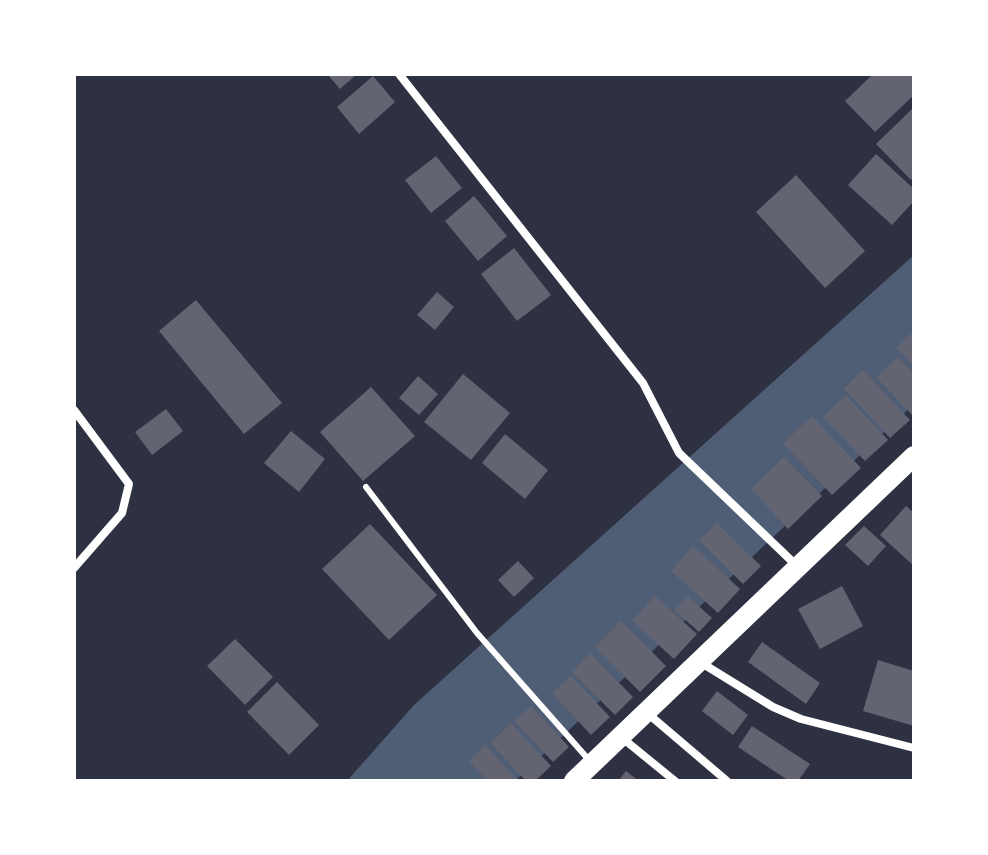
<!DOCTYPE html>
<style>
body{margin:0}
#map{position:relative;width:988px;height:855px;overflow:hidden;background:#2d3142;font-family:"Sofia Sans Condensed",sans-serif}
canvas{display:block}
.frame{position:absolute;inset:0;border:76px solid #fff;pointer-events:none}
</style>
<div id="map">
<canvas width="988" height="855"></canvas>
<div class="frame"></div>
</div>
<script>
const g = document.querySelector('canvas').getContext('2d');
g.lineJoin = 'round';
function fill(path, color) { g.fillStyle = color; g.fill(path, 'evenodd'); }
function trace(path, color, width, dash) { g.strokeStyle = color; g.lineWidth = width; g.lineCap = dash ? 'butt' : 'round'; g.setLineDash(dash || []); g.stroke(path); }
const water = new Path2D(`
 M914,255V404L515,781H347L414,705Z`);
const building = new Path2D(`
 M327,74H357L340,89Z
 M873,74H914V95L875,132L845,101Z
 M373,76L395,102L359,134L337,107Z
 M914,107V176L911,180L876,144Z
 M876,154L914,189V201L892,225L848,185Z
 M436,156L462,188L431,213L405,180Z
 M796,175L865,251L825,288L756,212Z
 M474,196L507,236L478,261L445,221Z
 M514,248L551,295L517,321L481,274Z
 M437,292L454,307L435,330L417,315Z
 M196,300L282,403L244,434L159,331Z
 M914,331V366L896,347Z
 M898,357L914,374V417L876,377Z
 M863,370L910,420L890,438L844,389Z
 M463,374L510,413L471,460L424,422Z
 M418,376L438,394L419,415L399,398Z
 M371,387L415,436L363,481L320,432Z
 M846,395L888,440L865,461L823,417Z
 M166,409L183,431L152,455L135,432Z
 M812,416L861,468L832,495L783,443Z
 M291,431L325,459L299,492L264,463Z
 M505,434L548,470L525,499L482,463Z
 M784,457L822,496L788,529L751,489Z
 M906,506L914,513V566L880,535Z
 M717,523L761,566L743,584L699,540Z
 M370,524L437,595L389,640L322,569Z
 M864,526L886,546L868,566L845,545Z
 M693,546L740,589L718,613L671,571Z
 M518,561L534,578L514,597L498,580Z
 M842,586L863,626L820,649L798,609Z
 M655,596L697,634L674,659L632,621Z
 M688,596L712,618L699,632L674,610Z
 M621,621L666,666L640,692L595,647Z
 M235,639L273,677L245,705L207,666Z
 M762,642L820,683L806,704L748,662Z
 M590,653L633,697L615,715L572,672Z
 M878,660L914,671V726L863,711Z
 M571,676L610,717L591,735L552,693Z
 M277,682L319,725L289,755L247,712Z
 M717,691L748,715L733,735L702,711Z
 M531,706L569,747L553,762L514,721Z
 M511,723L551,766L535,781H526L490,743Z
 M752,726L810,764L798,781H789L738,747Z
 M485,745L519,781H488L469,761Z
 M626,771L639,781H618Z`);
const service = new Path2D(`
 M366,487L477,633L589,760`);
const minor = new Path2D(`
 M399,74L643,383L679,453L797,566
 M74,410L129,484L122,513L74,568
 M700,662L773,707L801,719L914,748
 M646,712L727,781
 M621,737L675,781`);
const primary = new Path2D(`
 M574,781L914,456`);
fill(water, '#4f5d75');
fill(building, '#626471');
trace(service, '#fff', 6);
trace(minor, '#fff', 8);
trace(primary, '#fff', 20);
</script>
